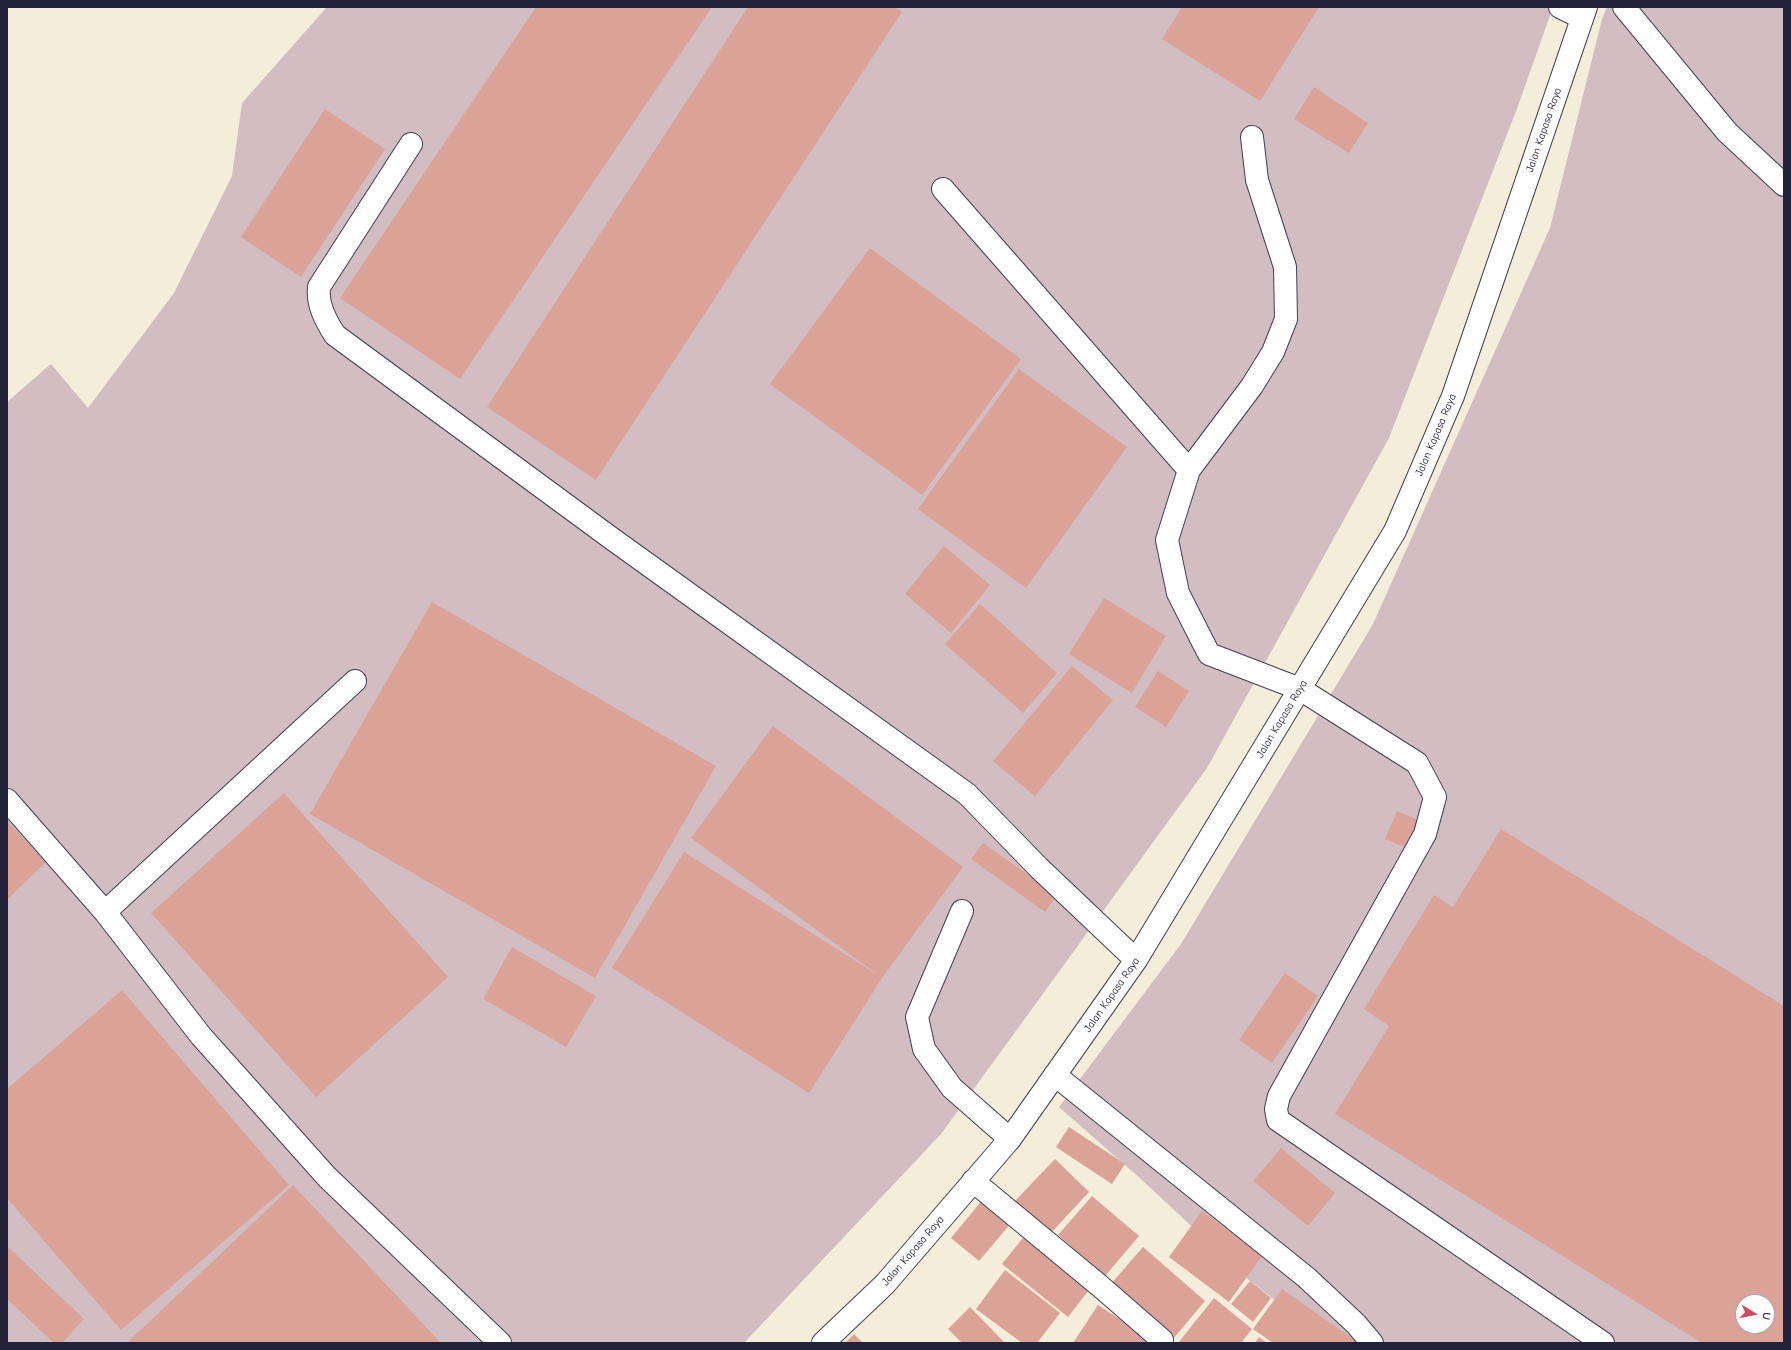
<!DOCTYPE html>
<style>
body{margin:0}
#map{position:relative;width:1791px;height:1350px;overflow:hidden;background:#f3edd9;font-family:"Comic Neue",sans-serif}
canvas{display:block}
.frame{position:absolute;inset:0;border:8px solid #22223b;pointer-events:none}
.north{position:absolute;left:1735px;top:1294px;width:40px;height:40px;box-sizing:border-box;background:#fff;border:1px solid #a7a7b1;border-radius:50%;rotate:100deg;font-size:11px;font-weight:700;line-height:16px;text-align:center;color:#22223b}
.north::after{content:'';display:block;margin:auto;width:14px;height:18px;background:#d1495b;clip-path:polygon(50% 0,100% 100%,50% 72%,0 100%)}
</style>
<div id="map">
<canvas width="1791" height="1350"></canvas>
<div class="frame"></div>
<div class="north">U</div>
</div>
<script>
const g = document.querySelector('canvas').getContext('2d');
g.lineJoin = 'round';
function fill(path, color) { g.fillStyle = color; g.fill(path, 'evenodd'); }
function trace(path, color, width, dash) { g.strokeStyle = color; g.lineWidth = width; g.lineCap = dash ? 'butt' : 'round'; g.setLineDash(dash || []); g.stroke(path); }
function label(font, color, halo, rows, align = 'center') {
  g.font = font + ' "Comic Neue",sans-serif'; g.lineWidth = 3; g.setLineDash([]); g.textBaseline = 'middle'; g.strokeStyle = halo; g.fillStyle = color; for (const [text, x, y, turn = 0] of rows) {
    g.save(); g.translate(x, y); g.rotate((+turn || 0) * Math.PI / 180); g.textAlign = isNaN(turn) ? turn : align; if (halo) g.strokeText(text, 0, 0); g.fillText(text, 0, 0); g.restore();
  }
}
const industrial = new Path2D(`
 M327,7H1553L1518,106L1389,438L1207,768L941,1134L744,1343H7V402L51,364L88,408L174,293L232,176L242,103Z
 M1607,7H1784V1343H1331L1250,1281L1142,1180L1059,1107L1181,944L1373,624L1550,228L1602,19ZM1743,1302H1767V1326H1743Z`);
const building = new Path2D(`
 M536,7H712L460,379L340,298Z
 M748,7H895L902,12L596,480L487,407Z
 M1182,7H1319L1260,101L1162,39Z
 M1314,87L1368,123L1349,153L1294,119Z
 M325,109L385,149L301,277L241,237Z
 M870,248L1021,359L922,495L770,384Z
 M1019,369L1127,447L1026,588L918,509Z
 M944,546L990,585L951,633L905,594Z
 M1104,598L1166,636L1132,693L1069,654Z
 M432,602L716,766L595,978L310,814Z
 M980,604L1057,673L1023,713L945,644Z
 M1072,666L1113,700L1035,796L993,761Z
 M1158,671L1189,691L1166,727L1135,707Z
 M773,726L963,867L882,978L809,1093L612,968L684,852L878,975L691,838Z
 M284,793L448,977L316,1097L151,913Z
 M1397,811L1421,821L1409,849L1385,839Z
 M7,821L46,862L7,900Z
 M1501,829L1784,1006V1343H1702L1335,1114L1389,1026L1364,1009L1434,895L1453,907ZM1743,1302H1767V1326H1743Z
 M983,843L1057,895L1045,912L971,859Z
 M512,947L596,996L566,1047L483,999Z
 M1285,973L1318,996L1272,1063L1239,1040Z
 M122,990L289,1185L121,1330L7,1198V1089Z
 M1069,1127L1125,1164L1112,1184L1056,1147Z
 M1281,1148L1335,1193L1308,1226L1253,1181Z
 M1055,1159L1089,1192L1050,1234L1015,1201Z
 M293,1185L441,1343H127Z
 M1092,1196L1139,1236L1105,1276L1058,1235Z
 M984,1198L1012,1222L979,1261L951,1238Z
 M1202,1211L1262,1256L1229,1302L1169,1257Z
 M1027,1233L1092,1286L1068,1317L1002,1264Z
 M7,1246L84,1319L62,1343H54L7,1299Z
 M1143,1247L1205,1301L1172,1340L1110,1285Z
 M1005,1270L1060,1313L1037,1343H1022L976,1309Z
 M1250,1281L1271,1298L1253,1322L1231,1304Z
 M1282,1289L1356,1341L1354,1343H1273L1253,1329Z
 M1214,1298L1252,1329L1241,1343H1178Z
 M1098,1305L1153,1341L1152,1343H1073Z
 M970,1307L1005,1343H962L948,1329Z
 M854,1334L863,1343H845Z
 M1259,1337L1267,1343H1255Z`);
const minor = new Path2D(`
 M1560,7L1582,18
 M1624,7L1727,132L1784,185
 M411,144L319,287C317,305 326,321 335,335L611,538L967,794L1039,868L1136,960
 M943,189L1189,470L1167,540L1178,593L1209,654L1300,689L1417,763L1435,797L1425,834L1279,1096L1276,1109L1278,1120L1603,1343
 M1189,470L1252,386L1273,352L1286,319L1285,267L1257,180L1252,137
 M7,800L105,912L201,1036L327,1177L500,1343
 M962,911L917,1017L924,1049L952,1088L1010,1139
 M105,912L355,681
 M1055,1075L1307,1278L1356,1324L1372,1343
 M973,1181L1100,1286L1162,1340`);
const major = new Path2D(`
 M823,1343L885,1284L1010,1139L1136,960L1395,531L1453,396L1586,7`);
const streetNames = [
 ["Jalan Kapasa Raya",1544,130,-71],
 ["Jalan Kapasa Raya",1436,435,-67],
 ["Jalan Kapasa Raya",1282,719,-59],
 ["Jalan Kapasa Raya",1112,995,-55],
 ["Jalan Kapasa Raya",913,1251,-49]
];
fill(industrial, '#d2bec2');
fill(building, '#dba298');
trace(minor, '#414053', 24);
trace(major, '#414053', 24);
trace(minor, '#fff', 22);
trace(major, '#fff', 22);
label('11px', '#22223b', '#fff', streetNames);
</script>
